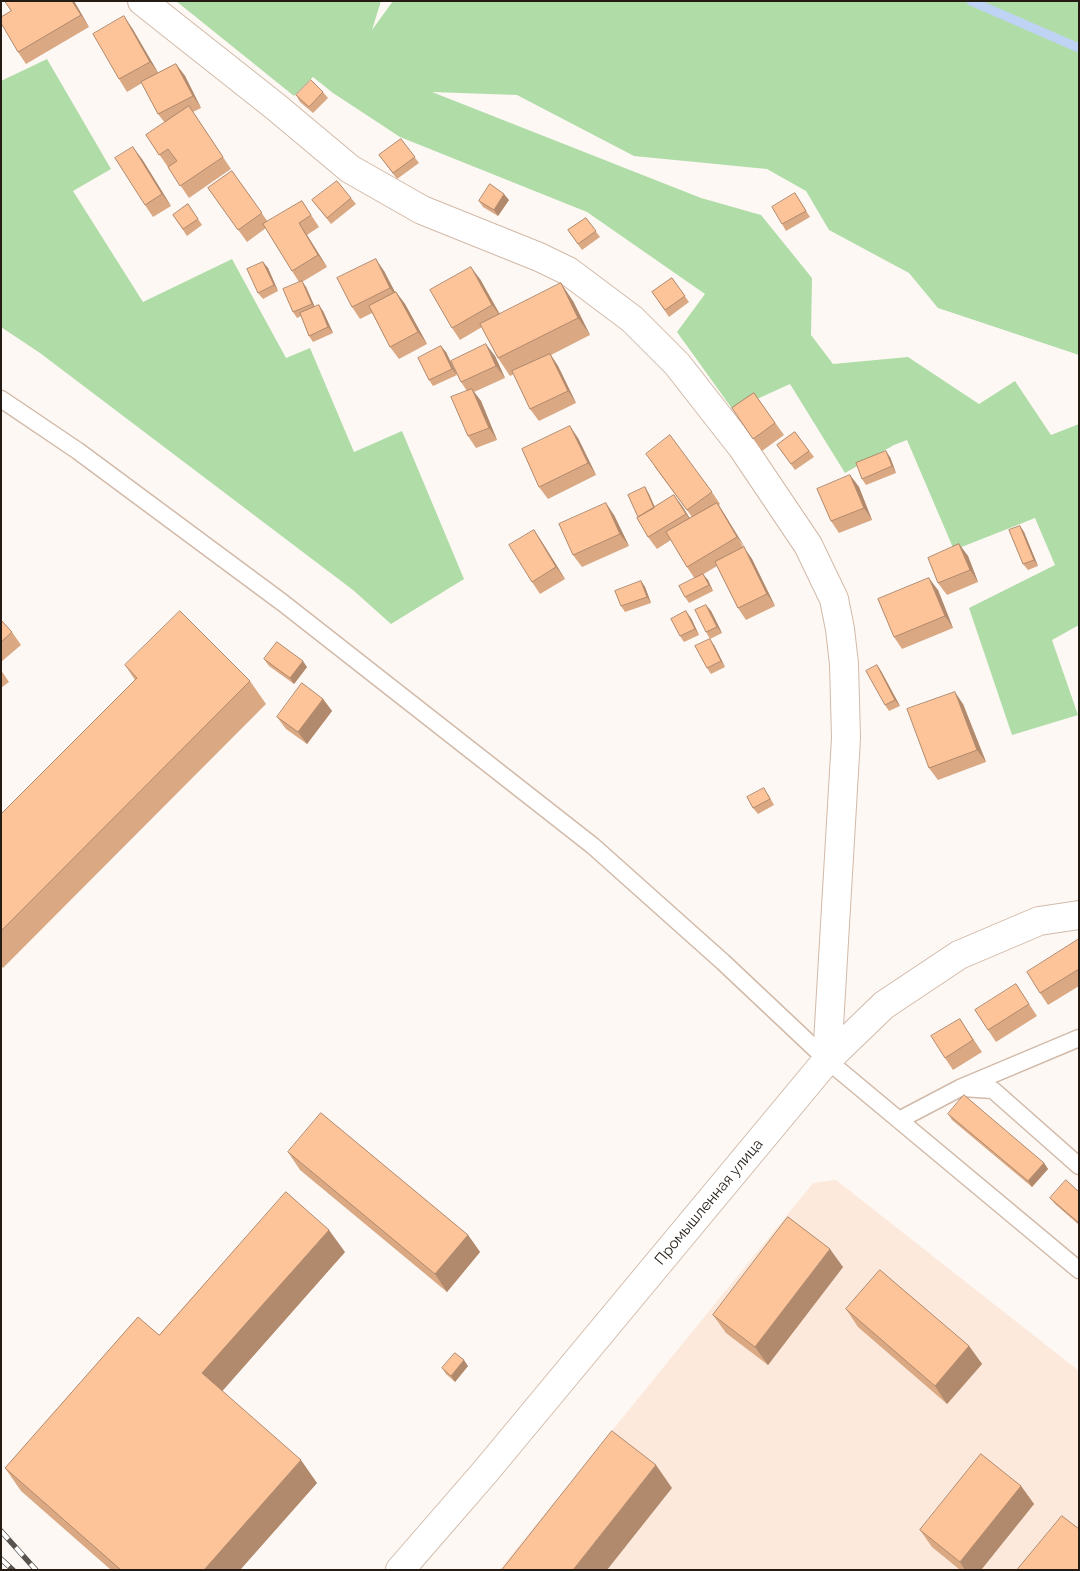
<!DOCTYPE html>
<meta charset="utf-8">
<style>
body{margin:0}
#map{position:relative;width:1080px;height:1571px;overflow:hidden;background:#fdf8f4;font-family:Raleway,sans-serif}
canvas{display:block}
.frame{position:absolute;inset:0;border:2px solid #231b14;pointer-events:none}
</style>
<div id="map">
<canvas width="1080" height="1571"></canvas>
<div class="frame"></div>
</div>
<script>
const g = document.querySelector('canvas').getContext('2d');
g.lineJoin = 'round';
function fill(path, color) { g.fillStyle = color; g.fill(path, 'evenodd'); }
function trace(path, color, width, dash) { g.strokeStyle = color; g.lineWidth = width; g.lineCap = dash ? 'butt' : 'round'; g.setLineDash(dash || []); g.stroke(path); }
function label(font, color, halo, rows, align = 'center') {
  g.font = font + ' Raleway,sans-serif'; g.lineWidth = 4; g.setLineDash([]); g.textBaseline = 'middle'; g.strokeStyle = halo; g.fillStyle = color; for (const [text, x, y, turn = 0] of rows) {
    g.save(); g.translate(x, y); g.rotate((+turn || 0) * Math.PI / 180); g.textAlign = isNaN(turn) ? turn : align; if (halo) g.strokeText(text, 0, 0); g.fillText(text, 0, 0); g.restore();
  }
}
const built = new Path2D(`
 M836,1180L1079,1371V1537L1052,1570H499L813,1183Z`);
const green = new Path2D(`
 M176,1H381L372,30L393,1H1079V355L938,308L909,273L829,230L806,191L767,169L634,156L517,95L432,92L701,198L761,215L812,278L811,335L833,364L908,357L979,404L1015,381L1051,435L1079,424V625L1052,640L1078,715L1012,735L969,608L1055,565L1035,518L954,550L907,440L894,445L845,473L790,384L733,410L677,332L705,294L587,212L400,137L333,93L313,77L294,96Z
 M47,59L111,169L73,191L143,302L232,259L286,358L310,348L354,452L402,431L464,579L391,624L353,590L40,353L1,327V81Z`);
const stream = new Path2D(`
 M971,1L1079,48`);
const lane = new Path2D(`
 M1,399L78,451L283,603L593,846L723,962L827,1060L1079,1270
 M962,1088L993,1090L1079,1166
 M899,1120L960,1088L1079,1038`);
const street = new Path2D(`
 M142,1L276,107L350,169L422,210L539,257L568,271L632,319L677,364L742,447L808,545L834,599L840,629L844,664L846,738L827,1060`);
const secondary = new Path2D(`
 M400,1570L485,1472L827,1060L884,1005L959,955L1039,921L1079,915`);
const rail = new Path2D(`
 M1,1531L36,1570
 M1,1559L13,1570`);
const wall = new Path2D(`
 M5,1H74L89,27L26,64L18,52L11,11Z
 M132,28L158,73L176,64L185,76L201,108L193,112L231,169L189,198L146,135L165,123L158,114L142,83L127,92L119,79Z
 M323,92L328,98L313,113L300,102L296,95Z
 M401,139L419,163L397,179L379,155Z
 M142,159L171,206L153,217L145,205Z
 M232,171L268,222L302,201L319,227L307,235L327,267L302,282L306,287L315,307L323,311L333,333L313,342L309,336L301,316L297,318L293,312L299,282L292,271L266,228L247,242L208,188Z
 M795,193L810,217L786,231L782,224Z
 M351,198L356,204L331,224L312,200Z
 M509,200L498,216L483,207L479,201Z
 M188,204L202,225L187,236L173,215Z
 M586,218L600,237L582,250L568,230Z
 M263,262L268,268L278,291L263,299L258,293Z
 M384,271L395,292H396L405,304L427,344L399,359L390,347L372,313L360,319L352,307Z
 M672,278L689,302L669,317L652,292Z
 M480,279L500,314L573,301L590,335L551,355L558,366L576,403L539,421L530,409L514,374L510,376L498,358L482,327L460,340L452,328Z
 M446,352L457,375L433,386L429,380Z
 M495,356L505,378L474,392L481,401L497,440L476,448L468,436L467,391L461,382Z
 M754,393L784,435L762,451L732,408Z
 M795,432L814,457L795,470L777,445Z
 M578,438L596,475L548,499L539,487Z
 M890,457L896,473L866,485L862,479Z
 M654,466L712,492L720,504L719,505L725,515L745,550L752,559L775,606L746,620L738,608L717,566L702,575L708,580L713,591L689,603L685,597L695,579L687,567L671,540L657,549L648,537L638,517L645,487L649,494L655,507L674,495L690,518L692,517Z
 M850,475L859,487L872,520L839,533L831,521Z
 M614,515L629,546L582,567L573,555Z
 M1020,526L1024,532L1038,566L1028,570L1023,564Z
 M534,530L542,542L565,579L540,594L532,582Z
 M959,544L968,556L978,582L947,595L938,583Z
 M641,581L645,587L651,603L625,612L621,606Z
 M938,590L953,628L902,649L894,637Z
 M706,605L711,611L722,633L710,639L706,632Z
 M691,618L699,635L684,642L680,636Z
 M1,620L12,632L21,645L1,662Z
 M714,645L725,667L711,674L707,668Z
 M264,659L307,667L294,684L269,666Z
 M125,665L250,681L266,704L3,968L1,966V814L135,680Z
 M877,665L881,671L900,706L889,711L885,705Z
 M1,670L9,682L1,688Z
 M323,699L332,711L307,744L286,729L277,717Z
 M963,704L986,762L938,780L929,768Z
 M768,794L774,805L758,814L753,808Z
 M1079,939V986L1048,1005L1040,993Z
 M1016,984L1037,1016L996,1042L988,1030Z
 M960,1019L982,1052L953,1070L945,1058Z
 M948,1114L1044,1163L1048,1169L1032,1187L952,1120Z
 M288,1152L468,1235L480,1252L447,1292L300,1170Z
 M1079,1192V1225L1055,1204L1050,1198Z
 M345,1252L222,1391L317,1483L240,1570H111L21,1491L5,1468L159,1335Z
 M843,1267L768,1365L726,1333L713,1315Z
 M846,1309L969,1346L982,1364L947,1404L858,1327Z
 M468,1366L455,1382L446,1374L442,1368Z
 M1021,1486L1034,1504L981,1570H960L932,1547L920,1530Z`);
const shadedWall = new Path2D(`
 M72,1H74L89,27L81,15Z
 M124,16L132,28L159,74L150,62Z
 M176,64L185,76L201,108L193,96Z
 M133,147L142,159L171,206L162,194Z
 M504,194L509,200L498,216L494,210Z
 M299,223L307,235L327,267L318,255Z
 M376,259L384,271L399,300L390,288Z
 M263,262L268,268L278,291L274,285Z
 M471,267L480,279L501,317L492,305Z
 M302,281L306,287L316,310L312,304Z
 M561,283L573,301L590,335L578,318Z
 M396,292L405,304L427,344L418,332Z
 M319,305L323,311L333,333L328,327Z
 M486,344L495,356L505,378L496,366Z
 M441,346L446,352L457,375L452,369Z
 M550,354L558,366L576,403L568,391Z
 M472,389L481,401L497,440L489,428Z
 M570,426L578,438L596,475L588,463Z
 M886,451L890,457L896,473L892,466Z
 M850,475L859,487L872,520L864,508Z
 M645,487L649,494L660,520L656,514Z
 M674,495L683,507L694,526L686,514Z
 M606,503L614,515L629,546L620,534Z
 M717,503L725,515L746,549L737,537Z
 M1020,526L1024,532L1038,566L1034,560Z
 M534,530L542,542L565,579L556,567Z
 M959,544L968,556L978,582L970,570Z
 M744,547L752,559L775,606L767,594Z
 M703,574L708,580L713,591L709,585Z
 M929,578L938,590L953,628L945,616Z
 M641,581L645,587L651,603L647,597Z
 M706,605L711,611L722,633L717,627Z
 M686,611L691,618L699,635L695,629Z
 M710,639L714,645L725,667L721,661Z
 M303,661L307,667L294,684L290,678Z
 M877,665L881,671L900,706L895,700Z
 M955,692L963,704L986,762L977,750Z
 M323,699L332,711L307,744L298,732Z
 M1044,1163L1048,1169L1032,1187L1028,1181Z
 M329,1230L345,1252L218,1396L202,1373Z
 M468,1235L480,1252L447,1292L435,1274Z
 M830,1249L843,1267L768,1365L755,1347Z
 M969,1346L982,1364L947,1404L935,1386Z
 M464,1360L468,1366L455,1382L451,1376Z
 M301,1460L317,1483L240,1570H204Z
 M656,1465L672,1488L607,1570H573Z
 M1021,1486L1034,1504L981,1570H965L960,1562Z`);
const building = new Path2D(`
 M5,1H72L81,15L18,52L1,23V17L11,11Z
 M124,16L150,62L119,79L93,34Z
 M176,64L193,96L158,114L141,82Z
 M311,80L323,92L309,107L296,95Z
 M189,106L223,157L180,186L168,167L177,161L168,149L159,155L146,135Z
 M401,139L415,157L393,173L379,155Z
 M133,147L162,194L145,205L115,158Z
 M232,171L262,213L238,230L208,188Z
 M337,181L351,198L327,218L312,200Z
 M490,184L504,194L494,210L479,201Z
 M795,193L806,211L782,224L772,207Z
 M302,201L311,215L299,223L318,255L292,271L263,224Z
 M188,204L198,219L183,229L173,215Z
 M586,218L596,231L578,244L568,230Z
 M376,259L390,288L352,307L337,278Z
 M263,262L274,285L258,293L247,269Z
 M471,267L492,305L452,328L430,290Z
 M672,278L685,296L665,310L652,292Z
 M302,281L312,304L293,312L283,289Z
 M561,283L578,318L498,358L480,324Z
 M396,292L418,332L390,347L369,306Z
 M319,305L328,327L309,336L300,313Z
 M486,344L496,366L461,382L451,361Z
 M441,346L452,369L429,380L418,358Z
 M550,354L568,391L530,409L512,371Z
 M472,389L489,428L468,436L451,397Z
 M754,393L775,423L753,439L732,408Z
 M570,426L588,463L539,487L522,449Z
 M795,432L809,451L791,464L777,445Z
 M670,435L712,492L687,510L646,454Z
 M886,451L892,466L862,479L856,463Z
 M850,475L864,508L831,521L817,489Z
 M645,487L654,508L638,517L628,495Z
 M674,495L686,514L648,537L637,518Z
 M606,503L620,534L573,555L559,524Z
 M717,503L737,537L687,567L666,532Z
 M1020,526L1034,560L1023,564L1009,530Z
 M534,530L556,567L532,582L509,545Z
 M959,544L970,570L938,583L928,558Z
 M744,547L767,594L738,608L715,562Z
 M703,574L709,585L685,597L679,586Z
 M929,578L945,616L894,637L878,599Z
 M641,581L647,597L621,606L615,591Z
 M706,605L717,627L706,632L695,610Z
 M180,611L250,681L1,931V814L137,678L125,665Z
 M686,611L695,629L680,636L671,619Z
 M1,620L12,632L1,642Z
 M710,639L721,661L707,668L695,646Z
 M277,642L303,661L290,678L264,659Z
 M877,665L895,700L885,705L866,671Z
 M302,683L323,699L298,732L277,717Z
 M955,692L977,750L929,768L907,709Z
 M764,788L770,799L753,808L747,797Z
 M1079,939V969L1040,993L1027,972Z
 M1016,984L1029,1004L988,1030L975,1010Z
 M960,1019L973,1040L945,1058L931,1036Z
 M964,1095L1044,1163L1028,1181L948,1114Z
 M321,1113L468,1235L435,1274L288,1152Z
 M1066,1180L1079,1192V1223L1050,1198Z
 M286,1192L329,1230L202,1373L301,1460L204,1570H121L5,1468L138,1317L159,1335Z
 M788,1217L830,1249L755,1347L713,1315Z
 M880,1270L969,1346L935,1386L846,1309Z
 M455,1353L464,1360L451,1376L442,1368Z
 M612,1431L656,1465L573,1570H502Z
 M981,1454L1021,1486L960,1562L920,1530Z
 M1062,1516L1079,1529V1570H1017Z`);
const streetNames = [
 ["Промышленная улица",709,1202,-50]
];
fill(built, '#fce9db');
fill(green, '#b0dca7');
trace(stream, '#bfd3f5', 9);
trace(lane, '#d2baa9', 19);
trace(street, '#d2baa9', 30);
trace(secondary, '#d2baa9', 30);
trace(lane, '#fff', 16);
trace(street, '#fff', 28);
trace(secondary, '#fff', 28);
trace(rail, '#5b544e', 5.5);
trace(rail, '#fff', 4, [11]);
fill(wall, '#daa984');
fill(shadedWall, '#b1896c');
fill(building, '#fdc49a');
trace(building, '#b1896c', 1);
label('15px', '#231b14', '#fff', streetNames);
</script>
